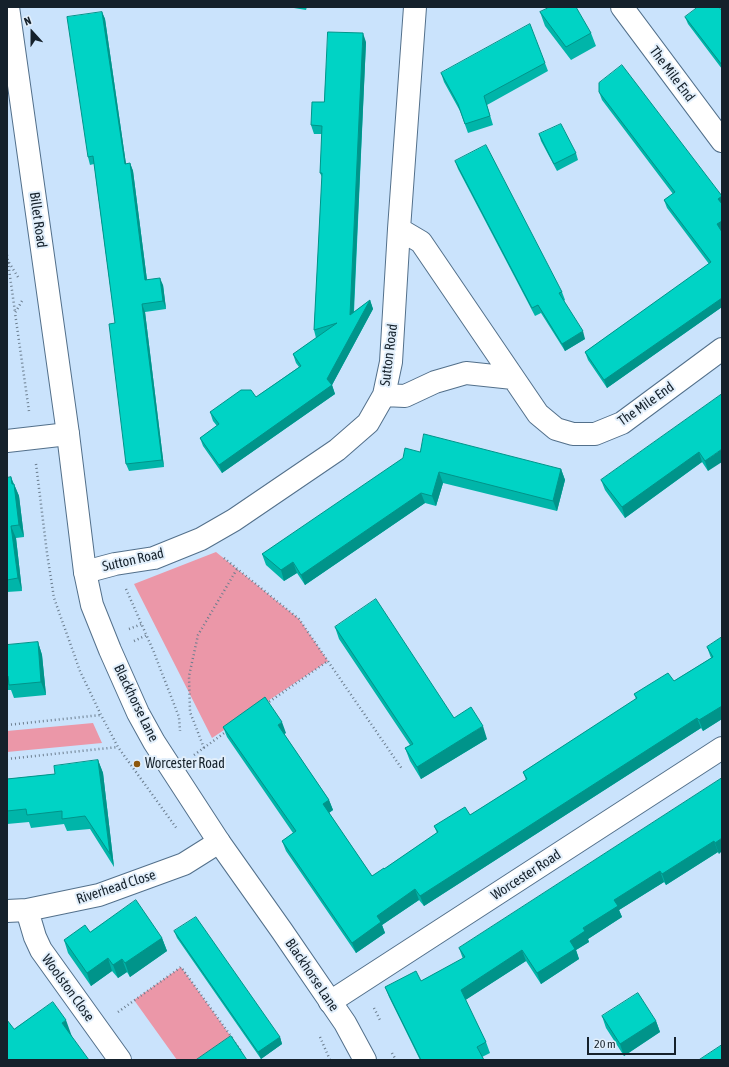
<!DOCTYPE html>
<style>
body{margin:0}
#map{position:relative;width:729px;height:1067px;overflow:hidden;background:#cae3fc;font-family:"Asap Condensed",sans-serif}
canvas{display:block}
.frame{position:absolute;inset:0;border:8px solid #15212b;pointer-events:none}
.north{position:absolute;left:12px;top:12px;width:40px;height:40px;-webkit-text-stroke:3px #e2effb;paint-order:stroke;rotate:339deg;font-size:11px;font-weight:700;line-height:16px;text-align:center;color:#15212b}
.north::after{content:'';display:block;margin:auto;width:14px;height:18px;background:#15212b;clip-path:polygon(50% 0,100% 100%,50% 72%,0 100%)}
.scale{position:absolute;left:587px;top:1037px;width:89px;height:18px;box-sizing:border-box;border:2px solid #15212b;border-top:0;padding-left:5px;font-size:12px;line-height:14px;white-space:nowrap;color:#15212b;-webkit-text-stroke:3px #e2effb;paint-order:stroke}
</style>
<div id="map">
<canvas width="729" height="1067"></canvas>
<div class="frame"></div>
<div class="north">N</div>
<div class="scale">20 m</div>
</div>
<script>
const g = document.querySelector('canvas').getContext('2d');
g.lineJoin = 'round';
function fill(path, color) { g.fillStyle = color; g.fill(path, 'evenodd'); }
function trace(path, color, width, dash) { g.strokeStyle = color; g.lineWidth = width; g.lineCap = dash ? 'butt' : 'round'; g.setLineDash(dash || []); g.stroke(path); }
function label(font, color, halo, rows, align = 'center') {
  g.font = font + ' "Asap Condensed",sans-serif'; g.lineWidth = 4; g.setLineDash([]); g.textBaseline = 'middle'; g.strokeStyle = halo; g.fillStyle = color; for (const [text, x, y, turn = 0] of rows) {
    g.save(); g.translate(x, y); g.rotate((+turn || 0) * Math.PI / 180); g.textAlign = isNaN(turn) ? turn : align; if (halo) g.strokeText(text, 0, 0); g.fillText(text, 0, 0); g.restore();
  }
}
const green = new Path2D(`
 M216,552L299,619L328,661L212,738L134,584Z
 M93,723L102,743L7,752V731Z
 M181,967L242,1052L231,1060H177L134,1000Z`);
const path = new Path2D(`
 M7,255L8,261L18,277
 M8,262L15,312
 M22,301L15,313L29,411
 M36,464L47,553L54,598L80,671L101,715L118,747L177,829
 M224,558L299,619L402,769
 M126,589L153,650L179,717L180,731
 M129,629L142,624
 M134,641L147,635
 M266,704L328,661
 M7,725L101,715
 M204,748L190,712L189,676L198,635L237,569
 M194,755L227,731
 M7,759L118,747
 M374,1008L380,1020L378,1021
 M118,1012L181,967L233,1039
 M320,1037L330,1060
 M235,1043L242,1052L240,1053
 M392,1053L396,1060`);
const minor = new Path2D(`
 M622,7L722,141
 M399,229L421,242L538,414L556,429L573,434H595L622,423L722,349
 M384,395L405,396L435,382L466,373L513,378
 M7,441L68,434
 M85,572L115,564L154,558L201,539L234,520L337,450L368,423L384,395L391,362L399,229L415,7
 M27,910L35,937L41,950L120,1060
 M7,911L27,910L99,895L184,864L219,842
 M330,1002L722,748`);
const major = new Path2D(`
 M8,7L68,434L85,572L92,605L110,650L138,713L154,742L219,842L282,931L345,1023L365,1060`);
const wall = new Path2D(`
 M288,7H307L306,10Z
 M722,11V69L688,24L685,17Z
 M102,12L105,19L126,164L130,163L133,171L147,280L163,285L166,309L145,312L164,467L129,471L126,464L115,323L94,164L90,165L88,157Z
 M540,12L591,33L596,46L571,60L545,26Z
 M366,42L354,312L370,300L373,309L332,385L335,394L222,473L203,446L200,438L217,426L213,421L210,412L256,397L299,367L296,363L293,354L316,338L314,330L322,177L320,173L322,134H314L311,125L324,102Z
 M545,63L548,71L487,105L493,125L468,133L460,111L444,82L441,73Z
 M599,92L722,196V307L607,388L588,360L585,352L709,264L667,208L664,200L673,194L602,100Z
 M539,134L576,153L578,160L557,171L541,141Z
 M455,161L562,292L565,300L564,301L585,339L565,351L541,313L535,316L458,169Z
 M722,394L708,471L702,462L625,518L605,490L601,480Z
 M420,452L561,469L565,480L557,511L443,483L436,506L425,503L305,585L297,573L284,581L266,565L262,554Z
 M11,477L19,496L24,537L16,538L22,591L7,592V478Z
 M335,627L454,718L487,739L421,779L410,761L405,748L410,745L339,639Z
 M722,637V719L703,731L701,728L424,906L419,900L382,925L385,933L356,953L286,851L282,841L293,833L227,737L223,727L286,733L284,734L329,800L333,810L329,813L372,876L384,869L437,833L434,826L470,815L526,780L523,772L636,699L634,694L674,681L711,658L707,647Z
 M38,642L42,655L46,695L14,698L11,690H7V645Z
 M98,760L103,773L114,867L90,829L67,831L64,824L31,828L29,822L7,824V779L55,774Z
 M722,778L719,854L718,852L666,885L664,882L619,910L622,917L588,939L589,942L576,950L579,959L541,984L526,961L465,1000L486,1042L490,1053L482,1057L484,1060H420L389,997L385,987L421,981L463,959L459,948Z
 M174,931L280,1037L282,1044L261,1059L177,938Z
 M90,932L162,938L167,951L130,977L127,972L118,978L112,971L91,986L68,953L64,940Z
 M602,1016L656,1021L660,1032L624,1056L606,1028Z`);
const shadedWall = new Path2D(`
 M102,12L105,19L127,171L125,164Z
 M363,33L366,42L353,323L350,315Z
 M130,163L133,171L148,288L145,280Z
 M722,196V206L718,199Z
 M722,221V231L720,232L717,224Z
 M160,278L163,285L166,309L163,301Z
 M722,298V307L607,388L604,380Z
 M370,300L373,309L332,385L335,394L222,473L219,465L327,379Z
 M142,304L145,312L164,467L162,460Z
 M583,331L585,339L565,351L562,344Z
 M722,449V462L708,471L705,461Z
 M699,452L702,462L625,518L622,507Z
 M561,469L565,480L557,511L553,501Z
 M439,472L443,483L436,506L432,496Z
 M11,477L15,489L14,484L19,496L24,537L19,525Z
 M421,493L425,503L305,585L301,575Z
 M11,526L16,538L22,591L18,578Z
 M293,562L297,573L284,581L281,570Z
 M38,642L42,655L46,695L41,682Z
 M722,706V719L703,731L699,720Z
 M697,718L701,728L424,906L420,896Z
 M282,722L286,733L282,735L278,725Z
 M483,726L487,739L421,779L417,767Z
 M98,760L103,773L114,867L110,854Z
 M329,800L333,810L327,814L323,804Z
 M722,838V851L719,854L715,843Z
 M714,841L718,852L666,885L662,874Z
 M660,871L664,882L619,910L622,917L588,939L589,942L576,950L579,959L541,984L537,973L570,941L614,900Z
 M415,889L419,900L382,925L385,933L356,953L352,943L377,916Z
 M162,938L167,951L130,977L125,963Z
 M522,950L526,961L464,1001L461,990Z
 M108,958L112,971L91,986L87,973Z
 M122,959L127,972L118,978L113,965Z
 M66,1020L75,1045L62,1023Z
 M656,1021L660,1032L624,1056L620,1044Z
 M280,1037L282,1044L261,1059L258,1052Z`);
const building = new Path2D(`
 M550,7H576L591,33L566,47L540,12Z
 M698,7H719L722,11V65L685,17Z
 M102,12L125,164L130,163L145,280L160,278L163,301L142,304L162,460L126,464L109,324L115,323L93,156L88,157L67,17Z
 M530,24L545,63L484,96L490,116L465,124L458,104L441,73Z
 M328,32L363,33L350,315L370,300L327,379L332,385L219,465L200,438L219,424L210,412L241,390H251L256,397L275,384L301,366L293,354L337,323L314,330L322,173H320L322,126L311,125L312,102H324Z
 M622,65L722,196L718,199L722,204V221L717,224L722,232V298L604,380L585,352L711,262L664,200L675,192L599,92V83Z
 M561,124L576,153L554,164L539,134Z
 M486,145L562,292L559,293L583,331L562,344L538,305L532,308L455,161Z
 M722,394V449L705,461L699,452L622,507L601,480Z
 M424,434L561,469L553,501L439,472L432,496L421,493L301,575L293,562L281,570L262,554L403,458L405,448L420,452Z
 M11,477L12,484H14L19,525L11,526L18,578L7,580V478Z
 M376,599L454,718L471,707L483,726L417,767L405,748L413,744L335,627Z
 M722,637V706L699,720L697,718L420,896L415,889L377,916L381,922L352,943L282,841L296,831L223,727L265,697L282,722L278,725L329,800L323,804L372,876L384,868V869L438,832L434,826L465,807L470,815L527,779L523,772L637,698L634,694L668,673L674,681L713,657L707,647Z
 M38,642L41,682L9,685L8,676H7V645Z
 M98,760L110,854L85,816L62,819V811L27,815L26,809L7,811V779L55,774L54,766Z
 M722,778V838L715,843L714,841L662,874L660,871L614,900L618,906L583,928L585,931L570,941L575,949L537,973L522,950L461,990L486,1042L477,1047L484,1060H421L385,987L416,971L421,981L465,957L459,948Z
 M136,900L162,938L125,963L122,959L113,965L108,958L87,973L64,940L85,925L90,932Z
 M196,917L280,1037L258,1052L174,931Z
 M638,993L656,1021L620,1044L602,1016Z
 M53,1002L66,1020L62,1023L89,1060H7V1020L14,1029Z
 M231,1036L247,1060H196Z
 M722,1045V1060H699Z`);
const markers = [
 [137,764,4,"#8d560b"]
];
const streetNames = [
 ["The Mile End",672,74,53],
 ["Billet Road",38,220,82],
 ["Sutton Road",389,355,-83],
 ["The Mile End",646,404,-35],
 ["Sutton Road",133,560,-13],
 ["Blackhorse Lane",136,703,64],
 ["Worcester Road",526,875,-33],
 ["Riverhead Close",116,887,-18],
 ["Blackhorse Lane",312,975,56],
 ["Woolston Close",68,988,54]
];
const poiNames = [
 ["Worcester Road",145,764]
];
fill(green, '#eb97a8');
trace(minor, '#53708b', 24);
trace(major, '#53708b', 24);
trace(path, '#6b7d8e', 2.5, [1, 3]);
trace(minor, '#fff', 22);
trace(major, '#fff', 22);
fill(wall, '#00b5a9');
fill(shadedWall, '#00948a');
fill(building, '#00d3c5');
trace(building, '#00948a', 1);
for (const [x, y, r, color] of markers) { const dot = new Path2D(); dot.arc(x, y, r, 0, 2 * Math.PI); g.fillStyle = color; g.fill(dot); trace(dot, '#e2effb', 1.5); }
label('14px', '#15212b', '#e2effb', streetNames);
label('14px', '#15212b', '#e2effb', poiNames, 'left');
</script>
